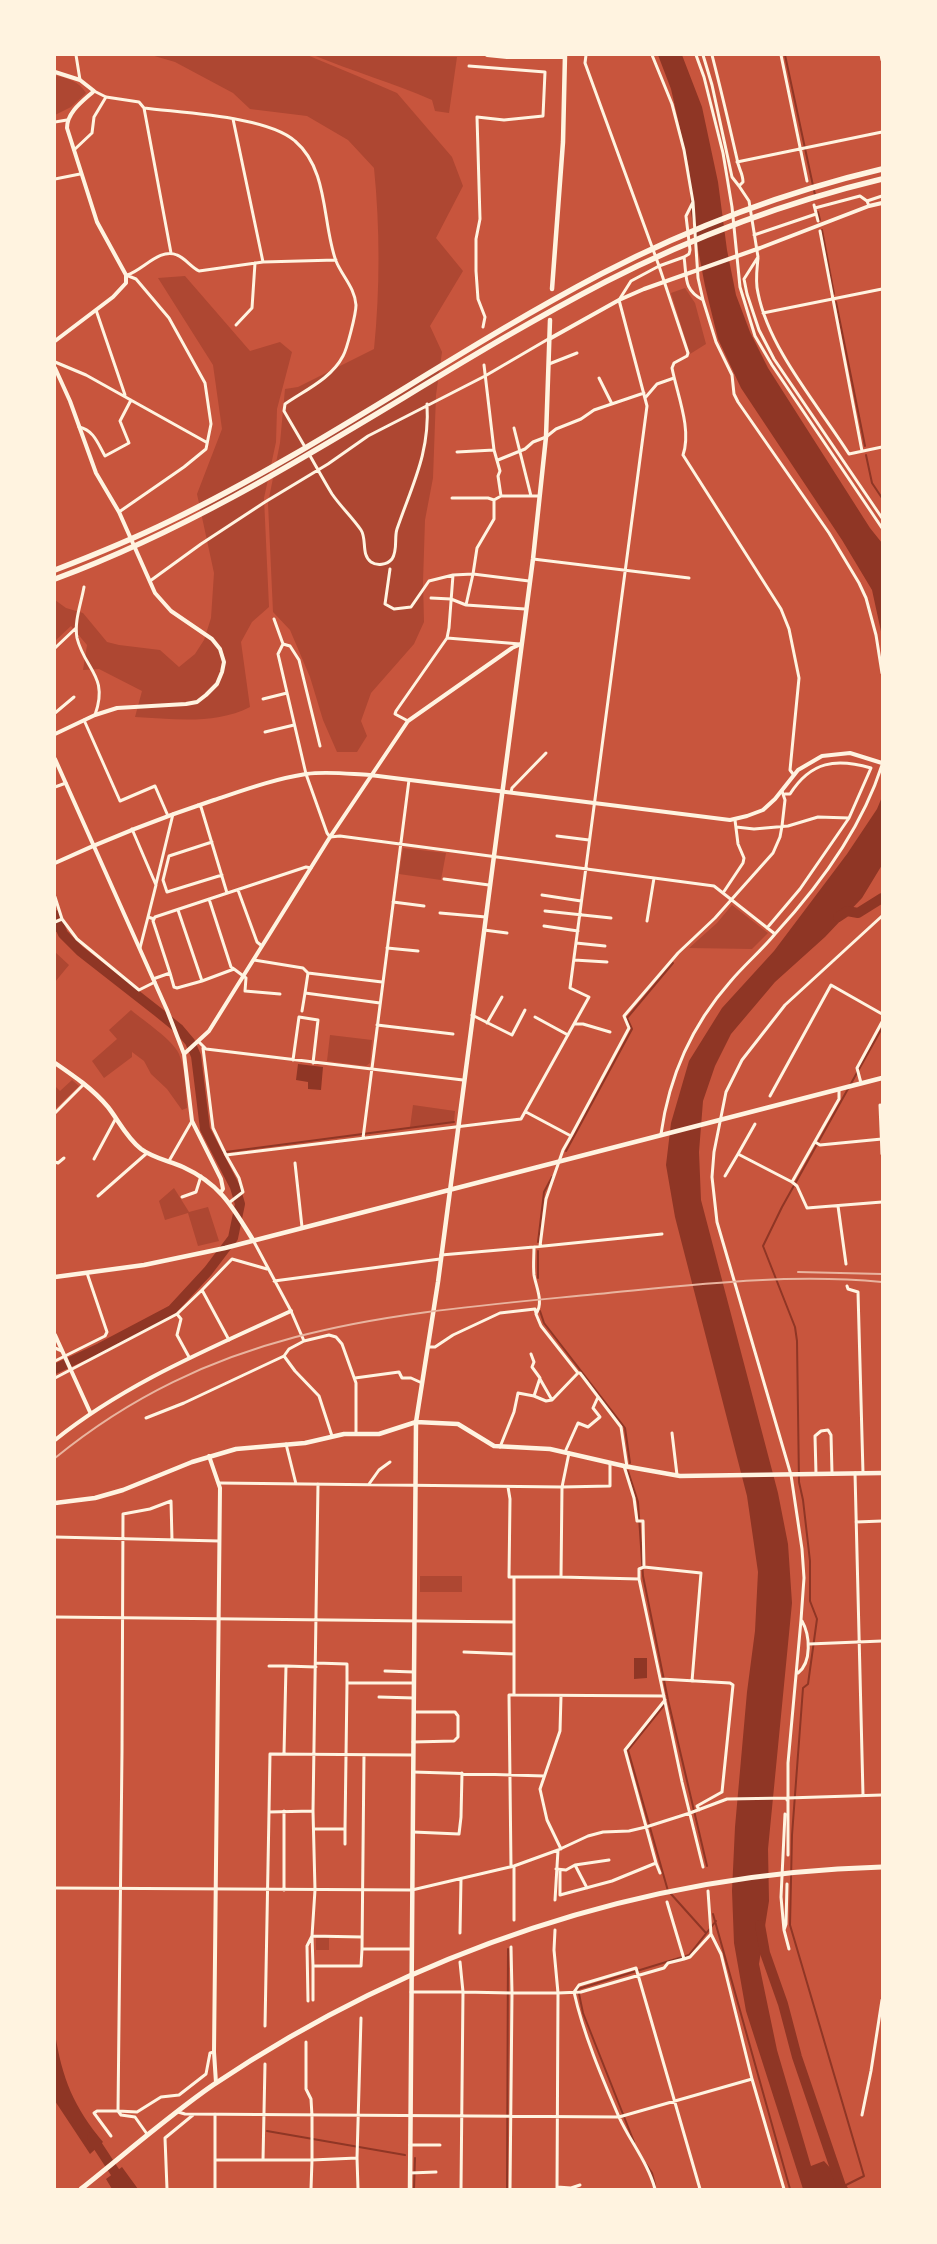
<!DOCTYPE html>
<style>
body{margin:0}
#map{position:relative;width:937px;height:2244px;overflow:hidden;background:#c8553d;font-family:"PT Serif",serif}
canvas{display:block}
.frame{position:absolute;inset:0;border:56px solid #fff3e0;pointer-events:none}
</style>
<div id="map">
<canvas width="937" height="2244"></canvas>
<div class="frame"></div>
</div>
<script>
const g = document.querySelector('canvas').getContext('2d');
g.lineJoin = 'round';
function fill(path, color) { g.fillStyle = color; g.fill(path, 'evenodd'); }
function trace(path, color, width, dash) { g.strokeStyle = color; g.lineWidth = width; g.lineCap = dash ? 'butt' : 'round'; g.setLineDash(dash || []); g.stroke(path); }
const green = new Path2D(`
 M151,55H307L355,75L397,93L452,157L463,186L436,238L463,271L430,326L442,352L436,395L433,478L425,520L423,582L424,622L414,644L371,693L361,721L367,736L357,752H337L323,720L310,677L290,630L273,612L268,503L280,443L285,389L298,387L374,349C380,289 380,228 374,168L348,140L307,116L250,109L233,93L175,62Z
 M313,55L457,57L449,113L435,111L432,100C393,83 352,71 313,55Z
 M55,76C66,77 80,82 86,93L71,107L55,115Z
 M185,276L250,351L280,342L292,352L277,409L276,442L264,498L269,607L252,622L241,642L250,707C215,725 173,719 135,717L142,691L99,669L83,670L87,645L71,626L55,641V600L66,608L83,613L107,642L119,645L160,650L179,667L195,654L204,640L211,618L214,573L197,494L222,429L213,365L158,278Z
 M685,288L695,303L706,344L690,354L671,293Z
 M403,848L446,853L441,880L399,874Z
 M732,905L768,933L752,949L689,948L717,923Z
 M55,952L69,965L55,982Z
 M131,1010C144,1021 173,1040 179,1054C186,1071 185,1090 187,1108L182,1110L167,1089L151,1074L144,1061L132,1052V1057L104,1078L92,1061L117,1039L109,1030Z
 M330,1035L372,1040L370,1063L366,1066L327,1061Z
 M72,1080L79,1086L55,1109V1086L60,1091Z
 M413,1105L455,1111L454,1122L410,1127Z
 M174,1188L189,1212L208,1207L219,1241L198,1246L188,1213L165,1220L159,1201Z
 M420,1576H462V1592H420Z
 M316,1938H329V1950H316Z`);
const water = new Path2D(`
 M658,55H682L702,107L718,182L727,250L736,295L750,332L768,368L870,528L882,543V636L872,590L842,540L741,388L718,339L705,286L691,213L689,168L671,89Z
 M882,797V865L862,898L825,937L775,982L731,1034L715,1066L703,1101L699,1152L701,1200L778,1493L788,1544L792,1603L768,1849L769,1901L759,1964L777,2050L811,2166L824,2161L849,2189H803L746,2011L734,1943L732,1891L735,1827L747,1692L755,1631L758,1572L747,1496L675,1217L666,1165L671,1123L689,1061L722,1008L774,951L847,854L877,809Z
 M298,1064L323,1067L321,1090L308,1089V1082L296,1080Z
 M634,1658H647V1678L634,1679Z
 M55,2033C62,2079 74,2107 103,2142L90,2154L55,2101Z
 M122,2167L138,2189H112L106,2179Z`);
const stream = new Path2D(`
 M785,55L815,195
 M818,212L820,220
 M822,230L834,294
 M836,302L865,446
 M866,455L872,483L882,498
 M55,930L63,934
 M566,1151L632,1029L627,1018L673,963
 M218,1153L454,1122
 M538,1242L544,1192L552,1177
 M538,1251V1278
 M540,1311L544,1323L625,1428L630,1463
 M628,1471L638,1502L643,1576L668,1700L707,1866
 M665,1704L628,1750L668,1891
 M671,1894L706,1933
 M713,1914L790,2189
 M267,2131L405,2155
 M634,2142L583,2013L578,1989L689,1955L716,1921
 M646,2164L652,2173L655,2185
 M844,2186L864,2176L790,1925L792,1835L803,1688L808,1684L817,1619L810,1601V1561L803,1500L799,1482L797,1341L795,1327L763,1246L782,1207L882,1028
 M414,2189L415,2158
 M507,2189L508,1949`);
const river = new Path2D(`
 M55,915L63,934L80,951L158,1012L179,1029L190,1042L196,1056L205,1129L235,1187L240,1204L233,1238L208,1271L172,1310L100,1348L55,1369
 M838,917L847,911L858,913L882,898
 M760,1925L765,1953L783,2004L797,2057L842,2189
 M92,2137L126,2189`);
const minor = new Path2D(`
 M76,55L80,80
 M652,55L672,104L684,150L693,202
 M696,55L704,77L723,153L732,207L740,287L755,336L772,365L882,528
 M703,55L712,85L732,177L739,186
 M712,55C721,90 729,124 737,159C738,168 743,173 743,182L739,186L749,201L758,257L744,279L747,294L759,330L774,359L882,518
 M781,55L807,181
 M881,55L882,60
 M469,66L545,72L543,116L504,120L477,117L480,219L476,239V271L478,299L485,317L483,327
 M94,91L106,97L139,102L144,108L171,253
 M144,108C182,113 267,116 295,141C329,170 322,223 336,261C342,276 355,288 356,305C356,314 347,349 343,356C331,379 305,390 285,404L284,411L305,447
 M233,119L263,262
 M55,122L67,120
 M74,150L92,133L94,117L106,97
 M737,162L882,132
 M55,179L80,174
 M867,201L882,196
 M814,205L818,221
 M815,208L860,196L867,201L869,206
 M820,231L862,451
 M754,235L816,214
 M684,257L689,254L690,250L686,216L693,202L698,278L703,300C683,290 687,277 684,257L659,266L688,353L687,356L674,363L672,368C677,394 692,429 683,455L781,609L789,629L799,678L790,770L793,774
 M758,258C757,269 755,282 758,293C769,349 818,405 849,454L882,447
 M127,275C142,271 160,247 177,255C185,258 191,267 199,271L263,262L336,260
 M703,300L716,342L732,375L734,394L738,402L829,533L859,583L866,598L876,635L882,673
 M96,310L125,395
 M763,313L882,289
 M236,325L252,308L255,263
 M55,362L86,375L206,442
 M549,364L577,353
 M484,365L494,450L500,471L498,476L501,496
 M599,378L612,404
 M645,398L657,384L674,378
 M79,427C94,430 98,444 105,456L129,443L120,421L131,400
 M514,428L531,496
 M457,452L494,450
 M309,454C317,468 324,481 332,494C341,507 352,517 361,530C367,539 361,555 371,562C377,566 387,565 392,559C398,550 394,538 397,529C412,485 430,453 427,404
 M498,460L525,449L533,442L546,437L556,429L581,419L594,410L644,393
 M452,498H488L494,500
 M119,512L184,467L206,449L211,424L205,383L169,318L136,279L126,275
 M533,559L689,578
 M390,569L385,604L394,609L411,607L429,581L453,575L449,628L447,638L396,711L395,714L408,721
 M453,575L473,574L477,548L494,519V500L501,496H539
 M150,581L201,544L265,502L328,464L368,436L485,376L550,338
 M84,587C81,604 74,621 77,638C85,670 109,676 95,715
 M431,598L451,599L466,605L473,574L529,581
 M466,605L525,609
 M274,619L283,644L278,654L306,774L327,833L330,837L340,836L714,886L775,934C761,951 744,965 730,982C692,1025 669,1077 661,1134
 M447,638L520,644
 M283,644L290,646L299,660L320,746
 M55,648L76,628
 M263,699L287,693
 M55,713L74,697
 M84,720L120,801L155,786L168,816
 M265,732L294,725
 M55,787L66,783
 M511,792L512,788L546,753
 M785,794H790C811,761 836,758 871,768L849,818
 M198,805L201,807L227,893
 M736,827L754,829L788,826L818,817L849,818L800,889L767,928
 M132,829L156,885L148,917
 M557,836L589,840
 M212,842L169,856L163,880L167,892L222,875
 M444,879L489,885
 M156,884L173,814
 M238,890L257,942L262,946
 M723,893L743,863L744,858L738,844L735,820
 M542,895L581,901
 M55,897L62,919
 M393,902L424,906
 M545,911L611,918
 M440,913L486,917
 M647,921L654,878
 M55,922L62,919L77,939L139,990L155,982
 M544,926L578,931
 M484,930L507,933
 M775,934C820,885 862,828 882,765
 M576,943L605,946
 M140,948L148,917L154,919
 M387,948L418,951
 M254,960L303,968L308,973L382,982
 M574,960L607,962
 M234,969L246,978L245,991L280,994
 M170,973L174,987L177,988L202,981L178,910
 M308,973L305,993L380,1003
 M153,979L170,973L153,921L155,917L306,867L311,868
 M202,981L234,969L231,967L209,899
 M302,1011L305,993
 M472,1015L512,1035L525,1010
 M535,1017L568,1035
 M487,1023L502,997
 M575,1024H583L610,1032
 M377,1025L453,1034
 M199,1042L206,1049L463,1080
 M203,1048L213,1128L226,1155
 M293,1060L299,1017L318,1020L313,1063
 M861,1083L857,1068L882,1022
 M839,1089V1099L792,1182L797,1186L807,1208L882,1202
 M770,1096L831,985L882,1014
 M880,1105L882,1154
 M526,1112L571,1136L563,1150L546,1199L540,1246
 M55,1113L84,1084
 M755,1124L738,1154L792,1182
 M571,1136L629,1028L624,1016L678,953L715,918L773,853L780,837L782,826L785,800L782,791
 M363,1138L409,780
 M815,1142L820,1145L882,1139
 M94,1159L116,1118
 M169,1161L192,1121
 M55,1162L58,1163L64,1158
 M295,1163L302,1227
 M725,1176L738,1154
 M98,1196L147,1153
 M182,1197L196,1192L201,1176
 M230,1202L243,1192L239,1178L226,1155L521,1119L589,997L570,988L647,406L619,300L631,281L659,266L585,63L586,55
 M838,1206L846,1264
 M253,1240L291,1311L304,1341L329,1335L336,1337L342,1344L356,1383V1434
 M534,1247L662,1234
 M441,1255L534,1247C534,1256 533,1266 534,1275C536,1287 544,1302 536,1314L541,1326L578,1373L552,1400L546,1401L534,1396L518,1393L514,1412L500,1447
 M274,1281L440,1259
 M847,1286L848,1289L858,1292L863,1473
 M177,1314L202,1290
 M229,1340L202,1290L232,1259L267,1269
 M428,1347H435L453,1335L500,1313L535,1309L536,1313
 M55,1348L62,1351
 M531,1354L534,1362L532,1367L540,1378L534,1396
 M284,1356L295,1371L319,1396L332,1436
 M55,1361L105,1336L107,1332L87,1273
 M578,1373H580L621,1427L627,1467
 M55,1378L177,1314L181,1319L177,1335L189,1357
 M355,1378L399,1372L402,1378H411L422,1383
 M540,1379L552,1400
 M146,1418L184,1403L284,1356L289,1349L304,1341
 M672,1433L677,1475
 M286,1444L296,1484
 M565,1452L578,1423L588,1427L600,1417L593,1408L598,1397
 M624,1466L634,1498L637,1521H643L644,1567L639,1569V1579
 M855,1473L863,1795
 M816,1474L815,1436L821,1431L828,1430L831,1435L832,1473
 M219,1483L562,1487L569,1453
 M369,1484L379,1470L390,1462
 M508,1487L510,1499L509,1577H561L562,1487L610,1486V1463
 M856,1522L882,1521
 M55,1537L219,1541
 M644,1567L701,1573L692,1681
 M561,1577L639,1579L682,1782L703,1867
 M55,1617L514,1622
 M809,1644L882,1641
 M464,1652L514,1654
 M269,1666H286
 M385,1671L414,1672
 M798,1673C812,1662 810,1635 802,1621
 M661,1679L730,1683L733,1685L722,1792L697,1806L699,1810
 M347,1683H414
 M514,1695L664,1696
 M561,1696L560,1731L540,1789L547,1820L561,1849
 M379,1697L414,1698
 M413,1742L454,1741L458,1737V1716L455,1712H414
 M284,1754L286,1666L316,1667
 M413,1772L544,1776
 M787,1800V1798L882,1795
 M313,1811L269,1812L270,1754L413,1755
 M314,1829H345L347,1683V1664L316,1663
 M345,1829V1844
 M413,1832L459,1834L461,1817L462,1773
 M788,1855V1763L801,1620L804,1578L802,1549L791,1475L717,1222L712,1177L714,1152L726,1092L742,1060L785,1005L882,916
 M656,1863L660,1873
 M575,1865L587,1888
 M511,1867L509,1695H514V1577
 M556,1869L566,1870L575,1865L609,1860
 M560,1870V1895L612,1881L656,1863L625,1750L665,1700
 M787,1884L786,1924L784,1930L789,1949
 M55,1888L412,1890L514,1866L558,1850L588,1836L603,1832L629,1831L646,1827L690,1813L727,1799L787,1798
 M284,1890V1811
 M555,1900L558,1850
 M514,1920V1866
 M784,1930L781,1897L785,1814
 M460,1933L461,1879
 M362,1937L312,1936L313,1966H361L362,1949L364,1755
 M362,1949H411
 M684,1959L690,1957L711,1934
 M411,1992H463L460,1962
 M313,2000V1966
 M308,2001L307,1946L312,1936L315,1890L313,1811L318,1484
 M265,2026L269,1812
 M306,2042V2089L311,2099L312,2116V2160L357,2158
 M752,2079L784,2189
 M178,2112L185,2114L619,2117L752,2079L721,1954L711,1934L708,1891
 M862,2115L871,2071L882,2000
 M147,2134L135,2117L121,2115L118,2111L137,2112L161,2097L179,2095L206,2074L210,2053L214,2052
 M111,2136L94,2113L97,2111H118L122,1752L123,1514L150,1509L171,1501L172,1540
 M410,2145H440
 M215,2160H312L311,2189
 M263,2160L265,2064
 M410,2173L436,2172
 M557,2187L571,2188L580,2185
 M167,2189L165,2138L193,2115
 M215,2189V2114
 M358,2189L357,2158L361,2018
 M461,2189L463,1992L512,1993L511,1947
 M510,2189L512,1993H558L554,1950L555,1930
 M557,2189L558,1993L581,1992L664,1968L668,1963L684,1959L667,1902
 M655,2189C648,2163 630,2141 619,2117C602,2078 583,2033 574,1992L579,1985L636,1968L700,2189`);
const tertiary = new Path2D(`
 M487,55L507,57H565
 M55,72L80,80L94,91C83,101 67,112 67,128L97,222L126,275V283L113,297L55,341
 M551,338L619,300L644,289L760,248L869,206L882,203
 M55,368L70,401L96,473L119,512L155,593L171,611L212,639L220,649L224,662L222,672L217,684L206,695L197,702L186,704L117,708L95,715L55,734
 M55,759L167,1010L184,1054L192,1121L221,1179L223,1189L221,1192
 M55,863C107,839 160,818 214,800C244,790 274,779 306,774C327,771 349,774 370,775L730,820L747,816L763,810L775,799L798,770L822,756L850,753L882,763
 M184,1054L209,1031L330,837L408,721L512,648L521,644
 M55,1335L90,1412
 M55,1440C126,1383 209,1349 291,1311
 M209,1456L220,1488L214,2052L216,2083`);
const secondary = new Path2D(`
 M552,289L563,142L565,55
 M55,1063C74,1076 93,1089 108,1107C119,1121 126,1137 141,1149C153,1158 169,1161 183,1167C220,1184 232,1206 253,1240
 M55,1277L144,1265L225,1248L882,1078
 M55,1503L95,1498L123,1490L192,1462L236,1449L305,1443L344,1434H379L416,1422L458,1424L494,1446L550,1449L624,1466L680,1476L882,1473
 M410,2189L416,1422L438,1282L533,559L546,437L550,320`);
const trunk = new Path2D(`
 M81,2189C125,2154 167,2117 213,2085C411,1952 643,1873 882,1867`);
const motorway = new Path2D(`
 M55,570C94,555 133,539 170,521C319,449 454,351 601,274C690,228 784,192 882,169
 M55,579C254,505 418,379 605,282C693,237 786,202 882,179`);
const rail = new Path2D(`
 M798,1272L882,1274
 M55,1458C220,1323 395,1314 597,1294C692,1285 786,1273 882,1282`);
fill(green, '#ae4732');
fill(water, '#8f3625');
trace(stream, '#8f3625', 2);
trace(river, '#8f3625', 10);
trace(minor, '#fff3e0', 3);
trace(tertiary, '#fff3e0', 4);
trace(secondary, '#fff3e0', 4.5);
trace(trunk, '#fff3e0', 5);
trace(motorway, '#fff3e0', 5.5);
trace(rail, '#e9b49f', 2);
</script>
